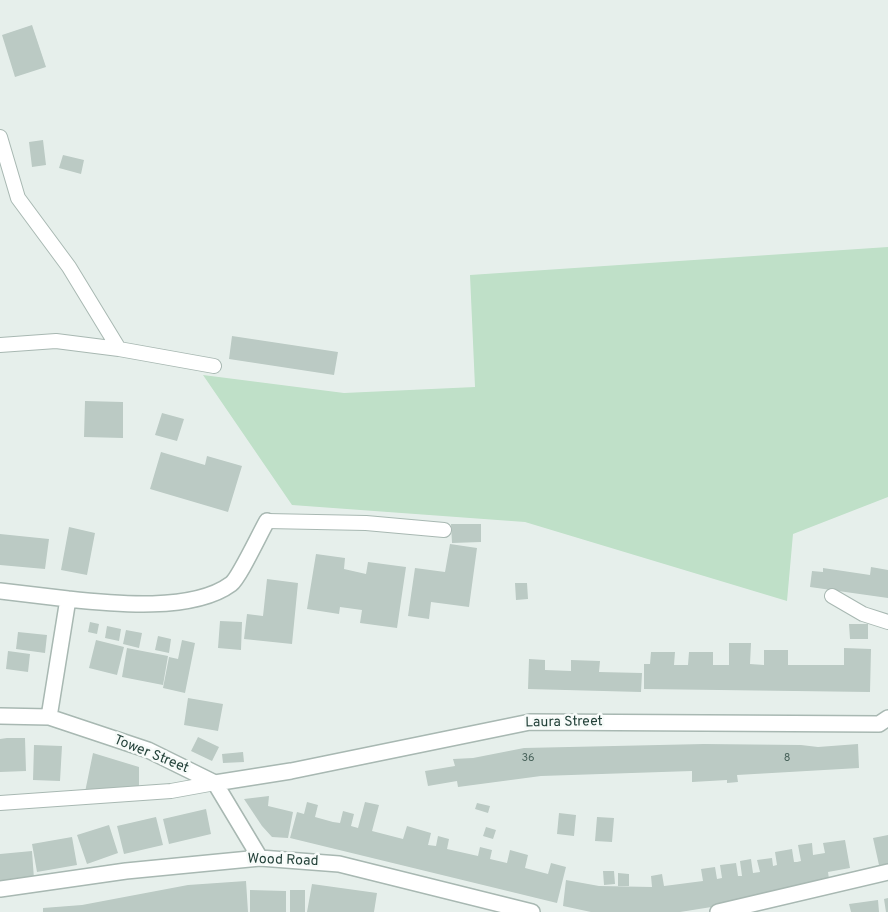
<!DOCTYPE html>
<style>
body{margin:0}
canvas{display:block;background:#e6efeb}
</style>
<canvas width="888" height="912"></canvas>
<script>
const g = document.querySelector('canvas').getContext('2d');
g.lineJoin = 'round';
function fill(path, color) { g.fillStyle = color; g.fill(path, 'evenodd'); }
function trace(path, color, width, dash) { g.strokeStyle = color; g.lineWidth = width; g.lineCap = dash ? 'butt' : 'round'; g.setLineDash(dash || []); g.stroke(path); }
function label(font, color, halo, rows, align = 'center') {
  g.font = font + ' Overpass,sans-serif'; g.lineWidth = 5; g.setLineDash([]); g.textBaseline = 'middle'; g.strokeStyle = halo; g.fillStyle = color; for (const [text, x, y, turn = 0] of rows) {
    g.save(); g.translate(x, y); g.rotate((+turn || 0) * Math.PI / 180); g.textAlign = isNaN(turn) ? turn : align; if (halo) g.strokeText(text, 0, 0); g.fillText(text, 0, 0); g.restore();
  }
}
const green = new Path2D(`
 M888,247V497L793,534L787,601L525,522L292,505L203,375L344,393L475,387L470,275Z`);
const building = new Path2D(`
 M32,25L46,67L15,77L2,35Z
 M43,140L46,165L32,167L29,142Z
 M63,155L84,160L81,174L59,168Z
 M232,336L338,352L334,375L229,359Z
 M85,401L123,402V438L84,437Z
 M162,413L184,419L177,441L155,435Z
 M161,452L205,465L207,456L242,466L228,512L150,489Z
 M451,524H481V542L452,543Z
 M69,527L95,533L87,575L61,570Z
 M0,534L49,539L45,569L0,565Z
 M450,544L477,548L469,607L431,602L429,619L408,616L415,568L445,572Z
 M316,554L345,558L344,569L366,574L368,562L406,567L397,628L360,623L362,610L340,607L339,614L307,609Z
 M871,567L888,570V598L810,587L812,571L823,572V568L870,575Z
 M267,579L298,583L292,644L244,639L247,614L263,616Z
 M515,583H527L528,599L516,600Z
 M220,621L242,622L241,650L218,648Z
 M90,622L99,624L97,634L88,632Z
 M849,624H868V639H850Z
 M107,626L121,629L119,641L105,638Z
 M126,630L142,633L139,648L123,644Z
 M18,632L47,635L45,653L16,649Z
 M158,636L171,639L169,653L155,650Z
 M96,640L124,647L117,675L89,668Z
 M182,640L195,643L185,693L163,688L169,657L178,659Z
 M729,643H751L750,664L764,665V650H788V665H844V648L871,649L870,692L644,689V664H650L651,652H675L674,665H688L689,652H713V665H729Z
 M127,648L168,656L163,685L122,677Z
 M8,651L30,654L28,672L6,669Z
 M529,659L545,660V670L571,671V660L600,661L599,672L642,673L641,692L528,689Z
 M188,698L223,704L218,731L184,725Z
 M198,737L219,747L212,761L191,751Z
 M7,738H25L26,771L0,772V739Z
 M704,744L801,745L818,747L858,744L859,768L737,775L738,782L727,783V780L692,782V771L541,776L458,787L457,781L428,786L425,771L455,766L453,759L473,758L524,748Z
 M34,745L62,746L60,781L33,780Z
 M243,752L244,762L223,763L222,754Z
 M93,753L139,767V786L85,792Z
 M269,796L268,806L293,812L288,838L272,837L262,826L244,799Z
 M307,802L318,805L315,817L333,822L340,823L343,811L354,814L351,826L358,828L365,802L379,805L372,831L403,839L407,826L431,833L428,845L436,846L438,836L449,839L447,849L478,856L480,847L492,850L490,859L507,863L510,850L528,855L525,868L548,874L551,863L566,867L557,903L290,838L297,812L304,814Z
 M477,803L490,806L488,813L475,809Z
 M206,809L211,834L169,844L163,819Z
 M559,813L576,815L574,836L557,834Z
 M156,817L163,845L124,854L117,826Z
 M597,817L614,818L612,842L595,841Z
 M109,825L118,853L87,864L77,835Z
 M486,827L496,830L493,839L483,836Z
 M888,835V864L879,865L873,838Z
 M72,837L77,865L37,872L32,844Z
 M845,840L850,868L828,872L829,879L743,902L680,912H591L563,906L566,880L599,886L652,887L651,876L662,874L664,886L672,885L703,881L701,869L715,867L717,879L722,878L720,865L736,863L738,876H742L740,861L751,859L753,873L760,872L757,860L772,858L773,866L777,865L775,852L792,849L794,862H797L801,861L798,845L812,843L813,855L825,853L823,843Z
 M32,851L34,879L0,882V854Z
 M603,871H614L615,884L604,885Z
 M618,873L629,874V886H618Z
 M246,881L248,912H43V908L82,905L188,885Z
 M312,884L377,893L374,912H307Z
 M250,890L286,891V912H250Z
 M290,890H305V912H290Z
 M888,898V912H886L884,899Z
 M878,900L879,912H851L849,904Z`);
const lane = new Path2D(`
 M0,137L18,198L69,267L119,349
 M0,345L56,341L119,349L214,366
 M267,521L366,523L444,530
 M832,596L863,614L888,622
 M0,803L171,791L215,783`);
const street = new Path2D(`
 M0,591L68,599L49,717
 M68,599C114,604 193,612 231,584C239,578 260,533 267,521
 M0,716L49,717L148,750L215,783L260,858
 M215,783L291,771L530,722L879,724L888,718
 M0,889L126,871L260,858L339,864L532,912
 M718,912L888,872`);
const numberNames = [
 ["36",528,759],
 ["8",787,759]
];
const streetNames = [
 ["Laura Street",564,723,-1],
 ["Tower Street",151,755,22],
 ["Wood Road",283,861,2]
];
fill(green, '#bfe0c8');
fill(building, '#bbcac4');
trace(lane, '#a8b8b2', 16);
trace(street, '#a8b8b2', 18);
trace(lane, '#fff', 14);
trace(street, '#fff', 15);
label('11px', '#4a645c', null, numberNames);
label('14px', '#24423a', '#f7fbf9', streetNames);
</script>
